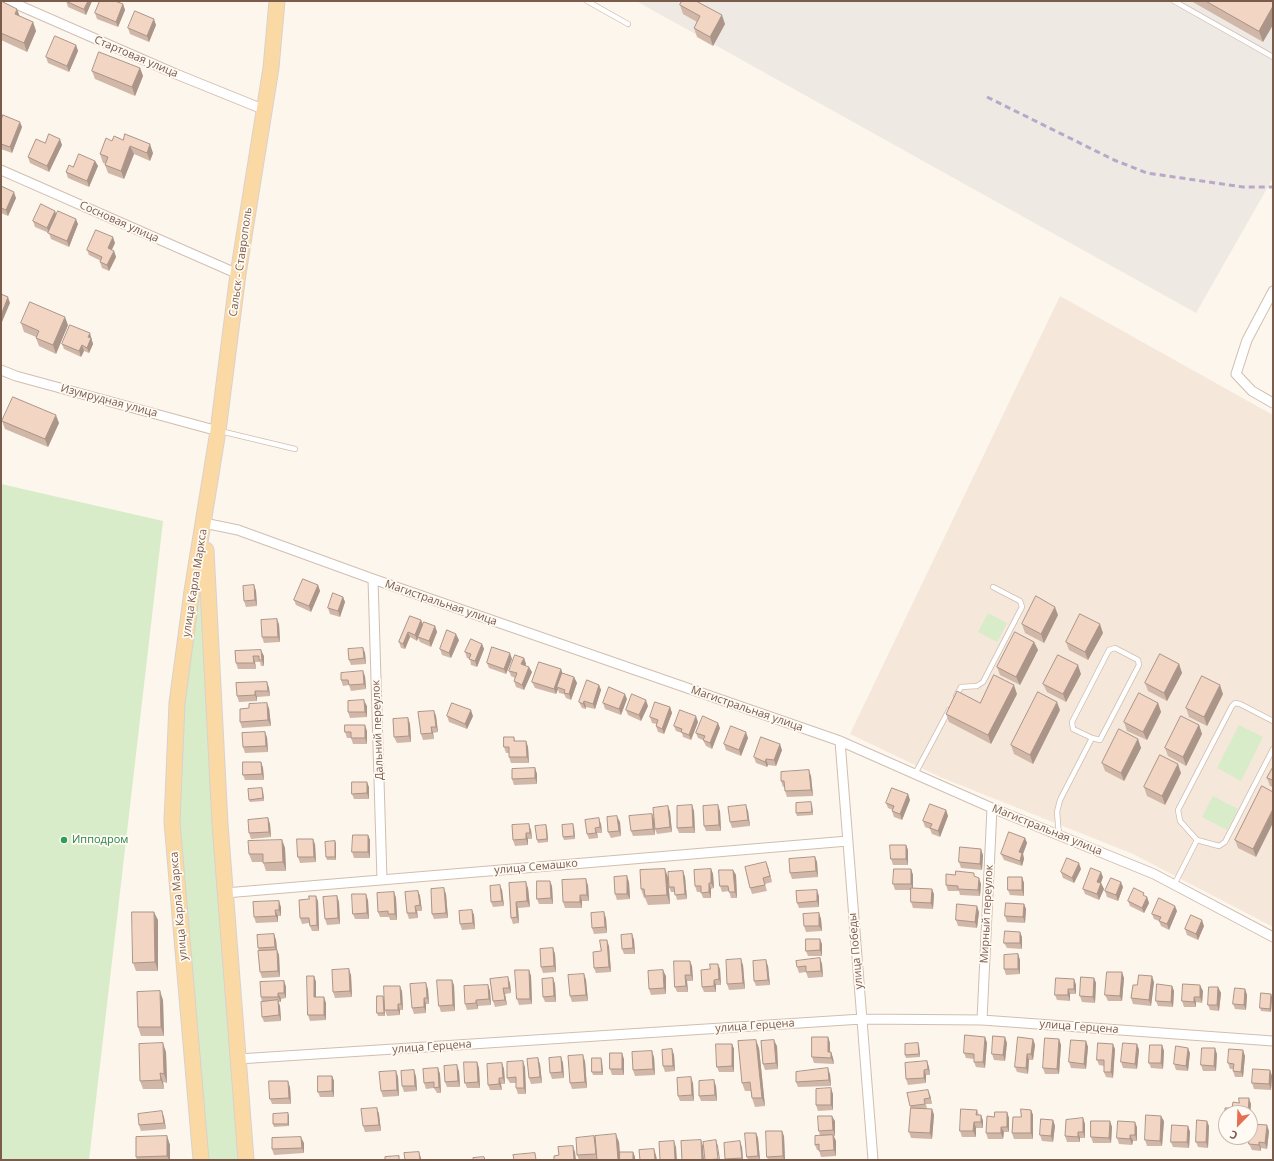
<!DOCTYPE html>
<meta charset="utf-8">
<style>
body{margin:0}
#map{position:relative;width:1274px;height:1161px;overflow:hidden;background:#fdf6ec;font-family:"Open Sans",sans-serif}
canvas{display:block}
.frame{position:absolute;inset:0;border:2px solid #7a5c4d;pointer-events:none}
.north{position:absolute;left:1218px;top:1105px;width:40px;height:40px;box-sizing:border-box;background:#fffaf3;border:1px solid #cabbb1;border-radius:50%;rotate:203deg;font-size:11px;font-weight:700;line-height:16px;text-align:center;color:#7a5c4d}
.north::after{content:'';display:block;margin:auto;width:14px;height:18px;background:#e76f51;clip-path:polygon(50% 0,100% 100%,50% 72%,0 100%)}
</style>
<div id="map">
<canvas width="1274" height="1161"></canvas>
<div class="frame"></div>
<div class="north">С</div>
</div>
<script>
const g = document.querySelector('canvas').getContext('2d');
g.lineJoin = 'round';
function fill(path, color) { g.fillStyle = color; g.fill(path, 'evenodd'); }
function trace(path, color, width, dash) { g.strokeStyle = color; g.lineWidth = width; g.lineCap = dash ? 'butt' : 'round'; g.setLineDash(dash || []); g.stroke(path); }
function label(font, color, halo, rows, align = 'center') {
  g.font = font + ' "Open Sans",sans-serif'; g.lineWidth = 3.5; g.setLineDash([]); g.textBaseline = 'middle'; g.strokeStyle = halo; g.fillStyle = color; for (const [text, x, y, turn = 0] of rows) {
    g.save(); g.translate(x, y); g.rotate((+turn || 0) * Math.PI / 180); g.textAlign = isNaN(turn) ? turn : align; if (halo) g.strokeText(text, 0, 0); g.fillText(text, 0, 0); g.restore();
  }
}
const residential = new Path2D(`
 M1060,296L1273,415V927L1133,854L940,777L850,734Z`);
const industrial = new Path2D(`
 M636,1H1273V178L1196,313Z`);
const green = new Path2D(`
 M1,484L163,521L89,1160H1Z
 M204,523L246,1160H201L172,822L177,703Z
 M988,613L1007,623L997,642L978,632Z
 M1239,725L1263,737L1241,781L1217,768Z
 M1213,796L1238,809L1227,830L1202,817Z`);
const lane = new Path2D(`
 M587,1L628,24
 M1174,1L1273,57
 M220,431L295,449
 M956,696L961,687L977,686L983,682L1022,607L1020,601L993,587
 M1273,721L1240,704L1235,703L1232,706L1178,810L1180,821L1197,840L1219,846L1225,842L1273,749
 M915,774L949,710
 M1059,835L1057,812L1060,800L1092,738L1073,729L1072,722L1109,650L1115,648L1138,660L1139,665L1101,738L1100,740L1092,738
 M1174,885L1197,840`);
const street = new Path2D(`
 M9,1L176,74L265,110
 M1,170L238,274
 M1273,291L1247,340L1236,374L1252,391L1273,403
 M1,370L16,376L218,431
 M204,523L238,530L373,579L840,741L992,808L1154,874L1273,937
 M373,579L382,880
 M840,741L873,1160
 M225,893L848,841
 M982,1020L992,808
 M238,1059L862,1019L982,1020L1273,1041`);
const primary = new Path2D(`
 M206,550L220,824L246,1160
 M201,1160L172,822L177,703L192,591L218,431L238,274L271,68L277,1`);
const rail = new Path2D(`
 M987,97L1114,160L1147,173L1243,187H1273`);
const wall = new Path2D(`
 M1,1L20,17L33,22L36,31L27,52L1,40Z
 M66,1H92L86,15L68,7Z
 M1191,1H1273L1263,42Z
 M123,4L125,10L118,27L97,19L95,13Z
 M680,5L725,24L713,46L697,37L694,28L697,22L683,14Z
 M156,25L149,42L130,34L128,28Z
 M76,45L78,51L69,72L48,63L46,57Z
 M140,68L143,76L135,96L95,79L92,71Z
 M1,121L22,127L12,153L1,149Z
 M112,141L153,153L150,161L134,154L124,179L108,173L105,165L106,164L103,163L100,154Z
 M45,143L62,145L49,172L30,163L28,157Z
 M95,161L98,166L89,187L68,178L66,172L73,167Z
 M1,186L16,198L8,216L1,213Z
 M55,211L56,215L78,224L69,247L51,239L49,233L35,227L33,221Z
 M115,243L111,250L114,251L116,257L109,271L102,268L100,262L101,261L89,255L87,250Z
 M21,323L68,325L56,354L39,346L36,338V337L24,332Z
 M92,338L91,339L93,344L89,353L84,351L81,357L64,349L62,344Z
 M2,421L59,423L48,447L5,429Z
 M254,585L256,591L257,606L246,607L244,601Z
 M318,585L320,591L311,612L296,605L294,600Z
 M343,597L345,602L340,617L330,614L328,608Z
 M1058,615L1044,643L1025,633L1022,624Z
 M410,616L421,620L423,624L435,626L437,632L431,647L420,642L418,638L417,641L410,637L405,649L401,648L399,642Z
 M279,624L280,642L264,643L262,637Z
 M1103,633L1088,660L1069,650L1066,642Z
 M459,640L451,658L442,655L440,649Z
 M1034,642L1038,650L1020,685L1000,675L997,667Z
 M482,644L484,649L477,667L471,665L470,659L467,658L465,652Z
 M363,648L365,653L366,664L351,665L349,660Z
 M235,651L264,656V666H261L260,662H255L256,669H238L236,663Z
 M524,658L526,664L525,665L532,672L524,690L516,687L514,681L515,678L511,676L509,671Z
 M512,659L506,674L489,668L487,663Z
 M1179,664L1182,673L1167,701L1148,691L1145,683Z
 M561,669L562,673L574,677L577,683L571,700L566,698L564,694L559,693L558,689L556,694L535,688L532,682Z
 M1081,674L1066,702L1047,692L1043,684Z
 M365,676L366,689L351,691L349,685L343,686L341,680Z
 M267,682L269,688L270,696L257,697V701L239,702L237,696Z
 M599,685L601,690L595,709L586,707V709L582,708L579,702Z
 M1017,694L991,744L949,722L946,714L980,703Z
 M1223,694L1207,726L1189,717L1186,708Z
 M627,699L621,715L605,709L603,703Z
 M1158,703L1161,712L1147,740L1127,731L1124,722Z
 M367,706V717L350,718L348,712Z
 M648,706L641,721L628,715L626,710Z
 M670,707L672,713L664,734L658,732L656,726V724L652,723L650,717Z
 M269,708L271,726L242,728L240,722Z
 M1060,710L1033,764L1014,754L1011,745Z
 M434,711L436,716L438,732L433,733L434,739L423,740L421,734Z
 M447,716H473L467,729L449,722Z
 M408,718L410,724L411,742L397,743L394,737Z
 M698,722L691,740L683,737L682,733L676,731L674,726Z
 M1199,725L1202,734L1186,766L1168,756L1165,748Z
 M720,728L712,749L706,746L703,740L698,738L696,733Z
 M367,731V744H353L351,738H347L345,732Z
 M267,737L268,752L245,753L243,747Z
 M514,737L515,741H526L528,747L529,763H511L509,757V753H506L504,747Z
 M748,738L741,756L726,750L724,744Z
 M1138,739L1141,748L1124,781L1105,771L1102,763Z
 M782,750L776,766L768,765L767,767L756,763L754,757Z
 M261,762L263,768L264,780H245L243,775Z
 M1273,767V787L1270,786L1267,778Z
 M535,768L537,774V784L514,785L512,779Z
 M1181,773L1165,805L1147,796L1144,787Z
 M811,776L813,796L787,797L785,791V786L783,787L781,781Z
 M1262,786L1256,857L1238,848L1235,840Z
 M369,787V799H354L352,794Z
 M262,788L263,791L264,801L250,802L249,800Z
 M908,794L910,800L902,820L894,817L892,811L893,810L888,808L886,803Z
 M692,805L694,811L695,833H679L677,828Z
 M812,805L813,815L797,816L796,813Z
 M668,806L670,812L672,832L657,834L655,829Z
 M946,810L948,816L940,837L932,834L930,829L925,827L923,821Z
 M720,811L721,831H706L704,826Z
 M748,811L750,826L732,828L730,822Z
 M652,814L654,819L655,835L633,836L631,831Z
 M268,818L270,824L271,837L251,839L249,833Z
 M620,822L621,836L611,838L608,832Z
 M601,824L602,833H597L598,838L589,839L587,834Z
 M574,827L575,839L564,840L563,837Z
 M547,828L548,842L538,843L537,840Z
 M531,830L532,839H528V845L515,846L513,840Z
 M368,835L370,840V858H354L352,852Z
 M1025,838L1027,843L1023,854L1024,859L1022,866L1004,860L1001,854Z
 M282,840L285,848L286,871H266L263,862H252L249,854Z
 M335,841L336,844V860H327L326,857Z
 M315,844L316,862L300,863L298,857Z
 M906,845L908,850V865H893L891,859Z
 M983,855L982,870L961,868L959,862Z
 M815,857L817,862L818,877L792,879L790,873Z
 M768,867L772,882L765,884L767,891L752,894L750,888Z
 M711,869L713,874L714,888L711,889V898H703L701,892H697L695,886Z
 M911,869L913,875V888L934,894L933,909L913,908L911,902V890H895L893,884Z
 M1081,869L1074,883L1063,878L1061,872Z
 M733,870L736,875L737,898H731L729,891L722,892L720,886Z
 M683,871L685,877L687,899L677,900L675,892H671L669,887Z
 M668,877L670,904L648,905L645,898H644L641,889Z
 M975,877L981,884L980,896L960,895L959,891H948L946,885Z
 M1022,877L1024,883V896L1010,895L1008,890Z
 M1103,877L1101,883L1104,889L1099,900L1085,894L1083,889Z
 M629,882L630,899L617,900L615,894Z
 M509,883L528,888L530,907L518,908L519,923L513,924L511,918Z
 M588,885L589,901H582V908H565L563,902Z
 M552,886L553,904H539L537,899Z
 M1123,887L1118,901L1107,897L1105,891Z
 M502,890L504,906L493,907L491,902Z
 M418,891L420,896L422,911H417L418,918L409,919L407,913Z
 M394,892L396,898L397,920H390L389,917H380L378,912Z
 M446,894L448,918L434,919L432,914Z
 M337,896L339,902L340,924L327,925L325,919Z
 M819,896V907L799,908L797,903Z
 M1145,896L1147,897L1149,903L1144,913L1130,906L1128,901Z
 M368,900L369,919H355L353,914Z
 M318,901L319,931H312L310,926L309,923L302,924L300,918Z
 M1024,904L1026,909L1025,923L1007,922L1005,916Z
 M281,907V916H278V922L256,923L254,917Z
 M472,910L474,915L475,929L462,930L460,924Z
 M1177,911L1169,930L1161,926L1159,921L1154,919L1152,914Z
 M979,912L977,928L958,926L956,920Z
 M819,913L821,919L822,931L806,932L804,926Z
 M606,918L607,933L594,934L592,928Z
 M158,920V971H136L133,963Z
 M1204,926L1198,940L1187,935L1185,929Z
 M274,934L276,940L277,950L279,955L280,977L262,978L260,972L259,951L258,948Z
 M632,934L634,940L635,954H624L622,949Z
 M1022,937V949L1007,948L1004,943Z
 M822,944V956H808L806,951Z
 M609,946L611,972L596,973L594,968L601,951Z
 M553,948L555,954L556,972L543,973L541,967Z
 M1018,954L1020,960V974L1006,975L1004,969Z
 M820,958L822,964L823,977L808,978L806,972L799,973L797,967Z
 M743,965L745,989L729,990L727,984Z
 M692,966L693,981H687L688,992H677L675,987Z
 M768,966L770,985L756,986L754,981Z
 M720,969L721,985H716V992H704L702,987Z
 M529,970L531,976L532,1004L519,1005L517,999Z
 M584,974L586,980L588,1001L572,1002L570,996Z
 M351,975L352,997L335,998L333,992Z
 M314,976L316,982V997L326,1003V1020L310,1021L308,1015Z
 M666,976V994L651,995L649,989Z
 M553,978L555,984L556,1002H545L543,997Z
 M1094,978L1096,983L1095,1003L1082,1002L1080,996Z
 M1124,978L1122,1001H1108L1105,995Z
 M490,979L510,983L511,993L505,994L507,1005L495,1007L493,1001Z
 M1074,979L1076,985V994H1070V1001L1057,1000L1055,995Z
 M284,981L286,987V998L281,999V1002H278L280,1006L281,1021L264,1022L262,1017V1002L261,997Z
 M1154,982L1151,1006L1133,1004L1131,998L1137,985Z
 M454,985L455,1011L441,1012L439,1006Z
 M488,985L490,991L491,1005L478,1006V1009L467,1010L465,1004Z
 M1172,986L1174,991L1173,1007L1158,1006L1156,1001Z
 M1218,987L1221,993L1219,1011L1210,1010L1208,1005Z
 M428,989L429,1004H426V1013L414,1014L412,1008Z
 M1245,989L1247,995L1246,1010L1235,1009L1233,1004Z
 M402,991L403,1010H400V1015L387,1016L385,1010Z
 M1203,991L1202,1003L1196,1002V1007H1184L1182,1001Z
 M1271,994L1272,997L1271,1012L1261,1011L1260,1008Z
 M384,999L385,1016H378L377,1013Z
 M163,1000L164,1036H141L138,1027Z
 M828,1037L830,1043V1052H831L833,1058L834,1064L814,1063L812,1057Z
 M985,1037L987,1043L985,1068L976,1067L974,1062V1059L966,1058L964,1053Z
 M1033,1039L1035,1045L1033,1060H1029L1028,1074L1017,1072L1015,1067Z
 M1059,1039L1061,1045L1059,1074H1045L1043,1068Z
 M1086,1041L1088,1047L1086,1069L1071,1068L1069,1062Z
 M1007,1043L1005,1061L994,1060L992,1054Z
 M732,1044L734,1049V1072H719L717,1067Z
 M1137,1044L1139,1050L1137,1069L1123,1068L1121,1062Z
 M1162,1045L1164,1051L1163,1069L1151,1068L1149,1063Z
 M777,1046L778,1069L765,1070L763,1064Z
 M919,1046L920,1057L906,1058L905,1055Z
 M759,1048L765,1106L755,1107L752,1098L751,1091H745L742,1083Z
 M672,1049L674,1055L675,1071L665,1072L663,1066Z
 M1115,1049L1113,1078L1106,1077L1104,1072V1066L1099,1065L1097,1060Z
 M166,1052L167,1083L163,1082L164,1089H143L140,1081Z
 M1190,1053L1188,1071L1176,1070L1174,1064Z
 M1217,1054L1216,1071H1203L1201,1065Z
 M1245,1056L1243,1077H1235L1233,1071L1234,1069H1230L1228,1063Z
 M561,1057L563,1063L564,1078L552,1079L550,1073Z
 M654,1057L655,1075L635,1076L633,1070Z
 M624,1059V1075H612L610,1069Z
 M585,1061L587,1088L572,1089L570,1083Z
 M602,1061L603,1075H593L592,1072Z
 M927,1061L929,1067L930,1075H926V1083L908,1085L906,1079Z
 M477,1062L479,1068L480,1088H467L465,1083Z
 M502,1063L504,1069L505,1084H501L502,1090H490L488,1085Z
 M540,1064L542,1083L531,1084L529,1078Z
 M525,1067L526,1094H518L516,1088V1083H510L507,1078Z
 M438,1068L440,1074L441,1093H437L434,1088L426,1089L424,1083Z
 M1270,1070L1272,1076L1271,1090L1254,1089L1252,1083Z
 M396,1071L398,1077L399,1096L383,1097L381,1091Z
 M459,1071L460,1087H447L445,1082Z
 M830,1074L831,1086L798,1087L796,1082Z
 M332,1076L334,1081V1097H320L318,1092Z
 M416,1076L417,1091L404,1092L402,1086Z
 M693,1083L694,1101H680L678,1096Z
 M716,1086L717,1101H701L699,1096Z
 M290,1087L291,1104H272L270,1099Z
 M833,1094V1110L818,1111L816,1105Z
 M930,1095L932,1104H926L927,1109H932L934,1115L932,1139L911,1138L909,1132L911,1109L910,1106Z
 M377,1108L379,1114L381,1131L365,1132L363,1126Z
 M977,1110L979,1115H981L983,1121V1128H976V1137H962L960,1131Z
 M1031,1110L1033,1115V1139H1014L1012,1133L1021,1117Z
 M1007,1112L1009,1118V1132H1004L1003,1139H988L986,1133L994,1117Z
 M289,1116V1126L274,1127L273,1124Z
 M164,1117L166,1129L141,1131L139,1125Z
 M1083,1118L1085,1124V1138H1080V1142H1067L1065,1136Z
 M1053,1120L1055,1126L1053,1142L1042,1141L1040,1135Z
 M835,1121V1136H834L836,1141V1156L821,1157L819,1150H817L815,1145L820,1136L819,1131Z
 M1110,1121L1112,1127L1111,1143H1093L1091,1137Z
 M1164,1121L1162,1146H1147L1145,1140Z
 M1188,1126L1190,1132L1189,1148L1173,1147L1171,1142Z
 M1209,1126L1208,1148L1198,1147L1196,1142Z
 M1137,1127V1141H1133L1132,1145L1119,1144L1117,1138Z
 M1269,1131L1267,1149L1261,1148V1151L1252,1150L1249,1144Z
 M756,1133L758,1138L760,1160H748L747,1157Z
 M167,1136L170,1145V1160H137L136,1157Z
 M594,1136L596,1140L619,1142L620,1152H633L635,1157V1160H597V1159L579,1160L577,1155Z
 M784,1136L785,1160H768L767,1157Z
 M304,1143V1153L274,1155L272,1149Z
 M742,1147L743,1160H725V1159Z`);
const shadedWall = new Path2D(`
 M88,1H92L86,15L84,9Z
 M123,4L125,10L118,27L116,22Z
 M1273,6V25L1263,42L1259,31Z
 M17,9L20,17L15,14Z
 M722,15L725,24L713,46L710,37Z
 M154,19L156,25L149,42L147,36Z
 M33,22L36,31L27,52L24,43Z
 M76,45L78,51L69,72L67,66Z
 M140,68L143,76L135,96L132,87Z
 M20,122L22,127L12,153L10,147Z
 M60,139L62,145L49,172L47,166Z
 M150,144L153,153L150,161L147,153Z
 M130,146L134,154L124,179L121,171Z
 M95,161L98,166L89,187L87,181Z
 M14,192L16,198L8,216L6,210Z
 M55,211L57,217L49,233L47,228Z
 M76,219L78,224L69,247L67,241Z
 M113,237L115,243L110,254L108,248Z
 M114,251L116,257L109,271L107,265Z
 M8,297L10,303L2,322L1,319V315Z
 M65,317L68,325L56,354L53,345Z
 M90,333L93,344L89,353L87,348L88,337Z
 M82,345L84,351L81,357L79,351Z
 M56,415L59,423L48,447L45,439Z
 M254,585L256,591L257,606L255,600Z
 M318,585L320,591L311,612L309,606Z
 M343,597L345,602L340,617L338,611Z
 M1055,607L1058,615L1044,643L1041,634Z
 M277,619L279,624L280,642L278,637Z
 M421,620L423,626L418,637V638L417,641L415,635Z
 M1100,624L1103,633L1088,660L1085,652Z
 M435,626L437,632L431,647L429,641Z
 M408,632L410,637L405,649L403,644Z
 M456,634L459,640L451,658L449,653Z
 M1034,642L1038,650L1020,685L1016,677Z
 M482,644L484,649L477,667L475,661Z
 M363,648L365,653L366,664L364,658Z
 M261,650L264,656V666L262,660Z
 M510,653L512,659L506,674L504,669Z
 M253,656L255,662L256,669L254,663Z
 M524,658L526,664L524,669L521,664Z
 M1179,664L1182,673L1167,701L1164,693Z
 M1078,665L1081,674L1066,702L1063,694Z
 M529,667L532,672L524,690L522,685Z
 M561,669L563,675L557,687L558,689L556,694L554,689Z
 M363,671L365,676L366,689L364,684Z
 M574,677L577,683L571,700L569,694Z
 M267,682L269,688L270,696L268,691Z
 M599,685L601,690L595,709L593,704Z
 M1014,685L1017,694L991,744L988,735Z
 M1220,685L1223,694L1207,726L1204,717Z
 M255,691L257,697V701L255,695Z
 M625,694L627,699L621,715L619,709Z
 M364,700L367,706V717L365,712Z
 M646,700L648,706L641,721L639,715Z
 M584,701L586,707V709L583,704Z
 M1057,702L1060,710L1033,764L1030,755Z
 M267,703L269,708L271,726L268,720Z
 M1158,703L1161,712L1147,740L1143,732Z
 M670,707L672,713L664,734L662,729Z
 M471,710L473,716L467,729L465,724Z
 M434,711L436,716L438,732L436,727Z
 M696,716L698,722L691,740L689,735Z
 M408,718L410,724L411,742L409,736Z
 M718,723L720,728L712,749L710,743Z
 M365,725L367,731V744L365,738Z
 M1199,725L1202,734L1186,766L1183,757Z
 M431,727L433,733L434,739L432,733Z
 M265,732L267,737L268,752L266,746Z
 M746,732L748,738L741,756L739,750Z
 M1138,739L1141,748L1124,781L1121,773Z
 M526,741L528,747L529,763L527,757Z
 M780,744L782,750L776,766L774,760Z
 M766,759L768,765L767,767L765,762Z
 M261,762L263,768L264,780L262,774Z
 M1178,764L1181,773L1165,805L1162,796Z
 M535,768L537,774V784L535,778Z
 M809,770L811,776L813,796L811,790Z
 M367,782L369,787V799L367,793Z
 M262,788L263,791L264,801L263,798Z
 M908,794L910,800L902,820L900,814Z
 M811,802L812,805L813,815L812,812Z
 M692,805L694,811L695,833L693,827Z
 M718,805L720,811L721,831L719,825Z
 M746,805L748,811L750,826L748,820Z
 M668,806L670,812L672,832L670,827Z
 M1273,809V823L1256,857L1253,849Z
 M946,810L948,816L940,837L938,831Z
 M652,814L654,819L655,835L653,829Z
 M617,816L620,822L621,836L619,831Z
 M268,818L270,824L271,837L269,832Z
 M599,818L601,824L602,833L600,827Z
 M529,824L531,830L532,839L530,833Z
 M573,824L574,827L575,839L574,836Z
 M546,825L547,828L548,842L547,839Z
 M595,828L597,833L598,838L596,833Z
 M526,833L528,839V845L526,839Z
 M368,835L370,840V858L368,852Z
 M1025,838L1027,843L1023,854L1024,859L1022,866L1020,861L1019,852Z
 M313,839L315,844L316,862L314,857Z
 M282,840L285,848L286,871L283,862Z
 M335,841L336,844V860L335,857Z
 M906,845L908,850V865L906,859Z
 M981,849L983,855L982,870L980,864Z
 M815,857L817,862L818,877L816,871Z
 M766,862L768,867L772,882L770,876Z
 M1079,863L1081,869L1074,883L1072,878Z
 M665,869L668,877L670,904L667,895Z
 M711,869L713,874L714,888L711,883Z
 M911,869L913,875V890L911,884Z
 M733,870L736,875L737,898L735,892Z
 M683,871L685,877L687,899L685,894Z
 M1101,872L1103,877L1099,887L1097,882Z
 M627,876L629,882L630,899L627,894Z
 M1022,877L1024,883V896L1022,890Z
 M979,878L981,884L980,896L978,890Z
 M586,879L588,885L589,901L587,895Z
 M550,881L552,886L553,904L551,898Z
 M526,882L528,888L530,907L527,901Z
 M1121,882L1123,887L1118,901L1116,895Z
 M709,883L711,889V898L709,892Z
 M1101,883L1104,889L1099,900L1097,894Z
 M500,885L502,890L504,906L502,901Z
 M444,888L446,894L448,918L446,913Z
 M932,889L934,894L933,909L931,903Z
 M817,890L819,896V907L817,901Z
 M418,891L420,896L422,911L420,905Z
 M394,892L396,898L397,920L395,914Z
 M366,894L368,900L369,919L367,913Z
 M580,895L582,901V908L580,902Z
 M316,896L318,901L319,931L317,925Z
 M337,896L339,902L340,924L338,918Z
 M1147,897L1149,903L1144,913L1142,908Z
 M279,901L281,907V916L279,910Z
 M516,902L518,908L519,923L517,917Z
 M1024,904L1026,909L1025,923L1023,917Z
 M415,906L417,911L418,918L416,913Z
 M977,906L979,912L977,928L975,922Z
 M1175,906L1177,911L1169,930L1167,924Z
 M275,910L278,916V922L276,916Z
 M472,910L474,915L475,929L473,923Z
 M154,912L158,920V971L155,962Z
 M604,912L606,918L607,933L605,927Z
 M819,913L821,919L822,931L819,926Z
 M1202,920L1204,926L1198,940L1196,934Z
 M1020,932L1022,937V949L1020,943Z
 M274,934L276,940L277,950L279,955L280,977L278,971L277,953L275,947Z
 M632,934L634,940L635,954L633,948Z
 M820,939L822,944V956L820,950Z
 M607,940L609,946L611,972L609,967Z
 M553,948L555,954L556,972L554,966Z
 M1018,954L1020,960V974L1018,969Z
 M820,958L822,964L823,977L821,971Z
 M741,959L743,965L745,989L743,983Z
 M766,960L768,966L770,985L768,980Z
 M690,961L692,966L693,981L691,975Z
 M718,964L720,969L721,985L719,979Z
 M349,969L351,975L352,997L350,991Z
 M529,970L531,976L532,1004L530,999Z
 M663,970L666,976V994L664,988Z
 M1122,972L1124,978L1122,1001L1120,996Z
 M584,974L586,980L588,1001L586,995Z
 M685,975L687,981L688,992L686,986Z
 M314,976L316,982V1003L314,997Z
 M1152,976L1154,982L1151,1006L1149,1000Z
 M508,977L510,983L511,993L509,988Z
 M553,978L555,984L556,1002L554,996Z
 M1094,978L1096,983L1095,1003L1093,997Z
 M1074,979L1076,985V994L1074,989Z
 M452,980L454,985L455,1011L453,1005Z
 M714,980L716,985V992L714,986Z
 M284,981L286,987V998L284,993Z
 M426,983L428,989L429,1004L427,998Z
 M488,985L490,991L491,1005L489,999Z
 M1200,985L1203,991L1202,1003L1200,997Z
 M400,986L402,991L403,1010L401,1004Z
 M1172,986L1174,991L1173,1007L1171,1002Z
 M1218,987L1221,993L1219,1011L1217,1005Z
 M503,988L505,994L507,1005L505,1000Z
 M1068,989L1070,994V1001L1068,995Z
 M1245,989L1247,995L1246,1010L1244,1005Z
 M160,991L163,1000L164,1036L161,1027Z
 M278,993L281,999V1002L278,997Z
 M1271,994L1272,997L1271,1012L1270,1009Z
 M383,996L384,999L385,1016L384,1013Z
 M324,997L326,1003V1020L324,1015Z
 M1194,997L1196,1002V1007L1194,1002Z
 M424,998L426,1004V1013L424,1007Z
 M278,1000L280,1006L281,1021L279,1015Z
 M476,1000L478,1006V1009L476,1003Z
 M398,1004L400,1010V1015L398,1010Z
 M828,1037L830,1043V1058L828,1052Z
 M985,1037L987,1043L985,1068L983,1062Z
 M1005,1037L1007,1043L1005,1061L1003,1055Z
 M1033,1039L1035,1045L1033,1060L1031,1054Z
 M1059,1039L1061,1045L1059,1074L1057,1069Z
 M756,1040L759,1048L765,1106L762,1098Z
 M774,1040L777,1046L778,1069L776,1063Z
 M1086,1041L1088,1047L1086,1069L1084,1064Z
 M163,1043L166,1052L167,1083L164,1074Z
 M918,1043L919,1046L920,1057L919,1054Z
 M732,1044L734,1049V1072L732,1066Z
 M1113,1044L1115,1049L1113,1078L1111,1072Z
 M1137,1044L1139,1050L1137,1069L1135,1064Z
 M1162,1045L1164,1051L1163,1069L1161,1063Z
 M1188,1048L1190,1053L1188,1071L1186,1066Z
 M1215,1048L1217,1054L1216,1071L1214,1066Z
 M672,1049L674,1055L675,1071L673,1066Z
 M1243,1050L1245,1056L1243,1077L1241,1072Z
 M652,1051L654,1057L655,1075L653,1069Z
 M831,1052L833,1058L834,1064L831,1058Z
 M622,1053L624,1059V1075L622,1069Z
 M1027,1054L1029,1060L1028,1074L1026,1068Z
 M583,1055L585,1061L587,1088L585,1082Z
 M561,1057L563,1063L564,1078L562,1072Z
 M538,1058L540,1064L542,1083L540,1077Z
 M601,1058L602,1061L603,1075L602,1072Z
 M523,1061L525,1067L526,1094L524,1088Z
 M927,1061L929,1067L930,1075L928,1069Z
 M477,1062L479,1068L480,1088L478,1082Z
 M502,1063L504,1069L505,1084L503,1078Z
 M457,1065L459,1071L460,1087L458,1081Z
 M438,1068L440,1074L441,1093L439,1087Z
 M828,1068L830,1074L831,1086L829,1080Z
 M414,1070L416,1076L417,1091L415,1086Z
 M924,1070L926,1075V1083L924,1078Z
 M1270,1070L1272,1076L1271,1090L1269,1084Z
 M396,1071L398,1077L399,1096L397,1090Z
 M160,1073L163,1082L164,1089L161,1080Z
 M332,1076L334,1081V1097L332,1091Z
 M691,1077L693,1083L694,1101L692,1095Z
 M499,1078L501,1084L502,1090L499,1084Z
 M714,1080L716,1086L717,1101L715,1095Z
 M288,1081L290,1087L291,1104L289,1098Z
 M831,1088L833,1094V1110L831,1105Z
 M928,1090L930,1095L932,1104L930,1098Z
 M1249,1098L1251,1104L1250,1126V1113H1248Z
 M377,1108L379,1114L381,1131L379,1125Z
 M932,1109L934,1115L932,1139L930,1133Z
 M1031,1110L1033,1115V1139L1031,1133Z
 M162,1111L164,1117L166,1129L164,1123Z
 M1007,1112L1009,1118V1132L1007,1127Z
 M288,1113L289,1116V1126L288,1124Z
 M981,1115L983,1121V1128L981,1122Z
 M832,1116L835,1121V1136L833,1130Z
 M1161,1116L1164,1121L1162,1146L1160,1141Z
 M1083,1118L1085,1124V1138L1083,1132Z
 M1053,1120L1055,1126L1053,1142L1051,1136Z
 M1110,1121L1112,1127L1111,1143L1109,1138Z
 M1207,1121L1209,1126L1208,1148L1206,1142Z
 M974,1122L976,1128V1137L973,1131Z
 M1135,1122L1137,1127V1141L1135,1135Z
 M1267,1125L1269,1131L1267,1149L1265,1143Z
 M1188,1126L1190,1132L1189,1148L1187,1142Z
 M1001,1127L1004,1132L1003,1139L1001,1133Z
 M782,1131L784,1136L785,1160H784L783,1156Z
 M1078,1132L1080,1138V1142L1078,1137Z
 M756,1133L758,1138L760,1160L758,1156Z
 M616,1134L619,1142L620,1160H618Z
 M833,1135L836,1141V1156L834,1150Z
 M1130,1135L1133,1141L1132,1145L1130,1139Z
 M167,1136L170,1145V1160H169L167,1156Z
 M594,1136L596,1142L598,1159L596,1154Z
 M301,1137L304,1143V1153L302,1148Z
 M701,1140L703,1146L704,1160H702Z
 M716,1140L718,1146L720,1160H719Z
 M674,1141L676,1147L677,1160H675Z
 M740,1141L742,1147L743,1160H742V1158Z
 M1259,1142L1261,1148V1151L1259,1145Z
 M573,1146L575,1152L576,1160H574Z
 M654,1149L656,1155L657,1160H655Z
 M419,1152L421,1158V1160H420Z
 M633,1152L635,1157V1160H633Z`);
const building = new Path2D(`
 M1,1L17,9L15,14L33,22L24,43L1,33Z
 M66,1H88L84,9Z
 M100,1H115L123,4L116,22L95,13Z
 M682,1H696L722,15L710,37L694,28L700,16L680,5Z
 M1206,1H1273V6L1259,31Z
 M135,11L154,19L147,36L128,28Z
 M55,36L76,45L67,66L46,57Z
 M99,52L140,68L132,87L92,71Z
 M3,115L20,122L10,147L1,144V121Z
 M49,134L60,139L47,166L28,157L36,139L45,143Z
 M125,134L150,144L147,153L130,146L121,171L105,165L108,157L100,154L106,138L112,141L114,136L123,140Z
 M79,154L95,161L87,181L66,172L69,165L73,167Z
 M1,186L14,192L6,210L1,208Z
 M41,204L55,211L47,228L33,221Z
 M58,211L76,219L67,241L48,233Z
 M96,230L113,237L108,248L114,251L107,265L100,262L102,257L87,250Z
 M1,294L8,297L1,315Z
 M30,302L65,317L53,345L36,338L39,331L21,323Z
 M70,325L90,333L88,337L91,338L87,348L82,345L79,351L62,344Z
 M13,397L56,415L45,439L2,421Z
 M303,579L318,585L309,606L294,600Z
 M254,585L255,600L244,601L243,586Z
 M333,593L343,597L338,611L328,608Z
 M1036,596L1055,607L1041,634L1022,624Z
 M1080,614L1100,624L1085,652L1066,642Z
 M410,616L421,620L415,635L408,632L403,644L399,642Z
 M277,619L278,637H262L261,620Z
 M424,622L435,626L429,641L418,637Z
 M447,630L456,634L449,653L440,649Z
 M1015,632L1034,642L1016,677L997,667Z
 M471,639L482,644L475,661L469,659L471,654L465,652Z
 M492,647L510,653L504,669L487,663Z
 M363,648L364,658L349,660L348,649Z
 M261,650L262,660H259V656H253L254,663H236L235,651Z
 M1160,654L1179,664L1164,693L1145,683Z
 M515,655L524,658L521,664L529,667L522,685L514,681L517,673L509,671Z
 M1058,655L1078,665L1063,694L1043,684Z
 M539,662L561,669L554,689L532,682Z
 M363,671L364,684L349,685L348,680H341V673Z
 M562,673L574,677L569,694L564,693L565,690L557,687Z
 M994,675L1014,685L988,735L946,714L957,691L980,703Z
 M1202,676L1220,685L1204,717L1186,708Z
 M587,680L599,685L593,704L584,701L583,704L579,702Z
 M267,682L268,691H255V695L237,696L236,683Z
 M609,687L625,694L619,709L603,703Z
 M1038,692L1057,702L1030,755L1011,745Z
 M1139,693L1158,703L1143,732L1124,722Z
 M632,694L646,700L639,715L626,710Z
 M364,700L365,712H348V701Z
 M655,702L670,707L662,729L656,726L658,720L650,717Z
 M267,703L268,720L240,722V709L249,708V704Z
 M452,703L471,710L465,724L447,716Z
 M680,710L696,716L689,735L681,732L682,729L674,726Z
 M434,711L436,727H431L432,733L421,734L418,712Z
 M703,716L718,723L710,743L703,740L705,736L696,733Z
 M1181,716L1199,725L1183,757L1165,748Z
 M408,718L409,736L394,737L393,719Z
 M345,725H365V738H351V732H345Z
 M731,726L746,732L739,750L724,744Z
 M1119,729L1138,739L1121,773L1102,763Z
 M265,732L266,746L243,747L242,733Z
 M504,737H514V741H526L527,757H509V747H504Z
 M761,737L780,744L774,760L766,759L765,762L754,757Z
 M1160,755L1178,764L1162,796L1144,787Z
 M243,762H261L262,774L243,775Z
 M1273,767V780L1267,778Z
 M535,768V778L512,779V769Z
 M809,770L811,790L785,791L784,781H781V772Z
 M352,782H367V793L352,794Z
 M1262,786L1273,792V809L1253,849L1235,840Z
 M262,788L263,798L249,800L248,789Z
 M892,788L908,794L900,814L892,811L894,806L886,803Z
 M811,802L812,812L796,813V803Z
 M930,804L946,810L938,831L930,828L932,824L923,821Z
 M692,805L693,827L677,828V806Z
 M718,805L719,825L704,826L703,806Z
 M746,805L748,820L730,822L728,807Z
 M668,806L670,827L655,829L653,808Z
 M652,814L653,829L631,831L629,816Z
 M617,816L619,831L608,832L607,817Z
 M268,818L269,832L249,833L248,820Z
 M599,818L600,827L595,828L596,833L587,834L585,820Z
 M529,824L530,833H526V839L513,840L512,825Z
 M573,824L574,836L563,837L562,825Z
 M546,825L547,839L537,840L535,826Z
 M1009,832L1025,838L1019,852L1022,853L1020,861L1001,854Z
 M353,835H368V852H352Z
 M297,839H313L314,857H298Z
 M282,840L283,862L263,863V854H249L248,841Z
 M335,841V857H326L325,842Z
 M890,845H906V859H891Z
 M960,847L981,849L980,864L959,862Z
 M815,857L816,871L790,873L789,859Z
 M1067,858L1079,863L1072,878L1061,872Z
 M766,862L770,876L763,878L765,885L750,888L745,867Z
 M1091,868L1101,872L1097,882L1101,883L1097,894L1083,889Z
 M665,869L667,895L645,896L644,889H641L640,870Z
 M711,869V883H709V892L701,893V886H695L694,870Z
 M894,869H911V884H893Z
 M719,870H733L735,892H729L728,886H720Z
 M683,871L685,894L675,895L674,887H669L668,872Z
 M956,871L974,873V876L979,878L978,890L958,889V886L946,885V874L955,875Z
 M627,876V894H615L614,877Z
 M1008,877H1022V890H1008Z
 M1111,878L1121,882L1116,895L1105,891Z
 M586,879L587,895H580V902H563L562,880Z
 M537,881H550L551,898L537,899Z
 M526,882L527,901L516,902L517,917L511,918L509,883Z
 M500,885L502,901L491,902L490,886Z
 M444,888L446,913L432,914L431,889Z
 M911,888L932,889L931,903L911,902Z
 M1134,888L1144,893L1143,895L1147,897L1142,908L1128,901Z
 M817,890V901L797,903L796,891Z
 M418,891L420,905L415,906L416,913H407L405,892Z
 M394,892L395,914H388V911L378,912L377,893Z
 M352,894H366L367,913L353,914Z
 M309,896H316L317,925L310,926L309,918H300L299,900L309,899Z
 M337,896L338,918L325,919L323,897Z
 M1159,898L1175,906L1167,924L1159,921L1161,917L1152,914Z
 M279,901V910H275L276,916L254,917L253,902Z
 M1006,903L1024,904L1023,917L1005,916Z
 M957,904L977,906L975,922L956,920Z
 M472,910L473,923L460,924L459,911Z
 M132,912H154L155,962L133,963Z
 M604,912L605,927L592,928L591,913Z
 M819,913V926H804L803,914Z
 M1191,915L1202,920L1196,934L1185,929Z
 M1005,931L1020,932V943H1004Z
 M274,934L275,947L258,948L257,935Z
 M632,934L633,948L622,949L621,935Z
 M806,939H820V950L806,951Z
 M600,940H607L609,967L594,968L593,952L601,951Z
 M553,948L554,966L541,967L540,949Z
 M277,950L278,971L260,972L258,951Z
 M1018,954V969H1004V955Z
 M820,958L821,971L806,972V966L797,967L796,961Z
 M741,959L743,983L727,984L726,960Z
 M766,960L768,980L754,981L753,961Z
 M674,961H690L691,975H685L686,986L675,987Z
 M710,964H718L719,979L714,980V986L702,987L701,970L710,969Z
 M349,969L350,991L333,992L332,970Z
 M515,970H529L530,999H517Z
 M663,970L664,988L649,989L648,971Z
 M1107,972H1122L1120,996L1105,995Z
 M584,974L586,995L570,996L568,975Z
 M1139,975L1152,976L1149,1000L1131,998L1133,985H1137Z
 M307,976H314V997H324V1015H308Z
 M508,977L509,988H503L505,1000L493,1001L490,979Z
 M1081,977L1094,978L1093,997L1080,996Z
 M553,978L554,996L543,997L542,979Z
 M1056,978L1074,979V989H1068V995H1055Z
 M437,980H452L453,1005L439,1006Z
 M284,981V993H278V997H261L260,982Z
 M426,983L427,998H424V1007L412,1008L410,984Z
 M1157,984L1172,986L1171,1002L1156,1001Z
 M1183,984L1200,985V997H1194V1002L1182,1001Z
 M488,985L489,999L476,1000V1003L465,1004L464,986Z
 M384,986H400L401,1004H398V1010H385Z
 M1209,987H1218L1217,1005H1208Z
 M1235,988L1245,989L1244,1005L1233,1004Z
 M160,991L161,1027H138L137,992Z
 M1261,993L1271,994L1270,1009L1260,1008Z
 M377,996H383L384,1013H377Z
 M278,1000L279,1015L262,1017L261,1002Z
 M965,1035L985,1037L983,1062H974V1054L964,1053Z
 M993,1036L1005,1037L1003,1055L992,1054Z
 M812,1037H828V1052H831V1058L812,1057Z
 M1018,1037L1033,1039L1031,1054H1027L1026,1068L1015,1067Z
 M1045,1038L1059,1039L1057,1069L1043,1068Z
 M756,1040L762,1098H752L750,1082L742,1083L738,1041Z
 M774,1040L776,1063L763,1064L761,1041Z
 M1071,1040L1086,1041L1084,1064L1069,1062Z
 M163,1043L164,1074L160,1073L161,1080L140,1081L139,1044Z
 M918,1043L919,1054L905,1055V1044Z
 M1098,1043L1113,1044L1111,1072H1104V1060H1097Z
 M1123,1043L1137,1044L1135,1064L1121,1062Z
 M716,1044H732V1066L717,1067Z
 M1150,1045H1162L1161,1063H1149Z
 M1176,1046L1188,1048L1186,1066L1174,1064Z
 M1202,1048H1215L1214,1066L1201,1065Z
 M672,1049L673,1066H663L662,1050Z
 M1229,1049L1243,1050L1241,1072L1233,1071L1234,1064L1228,1063Z
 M652,1051L653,1069L633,1070L632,1052Z
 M610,1053H622V1069H610Z
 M583,1055L585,1082L570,1083L568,1056Z
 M561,1057L562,1072L550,1073L549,1058Z
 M538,1058L540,1077L529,1078L527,1059Z
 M592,1058H601L602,1072H592Z
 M523,1061L524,1088H516V1077L507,1078V1062Z
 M927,1061L928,1069L924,1070V1078L906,1079L905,1063Z
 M464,1062H477L478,1082L465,1083Z
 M502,1063L503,1078H499V1084L488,1085L487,1064Z
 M457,1065L458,1081L445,1082L444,1066Z
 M438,1068L439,1087L434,1088V1082L424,1083L423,1069Z
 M828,1068L829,1080L796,1082V1072Z
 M1253,1069L1270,1070L1269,1084L1252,1083Z
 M414,1070L415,1086H402L401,1071Z
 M396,1071L397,1090L381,1091L379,1072Z
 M318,1076H332V1091L318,1092Z
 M691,1077L692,1095L678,1096L677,1078Z
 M714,1080L715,1095L699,1096V1081Z
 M269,1081H288L289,1098L270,1099Z
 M831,1088V1105H816V1089Z
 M928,1090L930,1098L924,1099L925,1104L910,1106L907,1093Z
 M1239,1098H1249L1248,1113H1226V1122H1225V1108H1232L1233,1102L1239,1103Z
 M377,1108L379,1125L363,1126L361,1109Z
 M911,1108L932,1109L930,1133L909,1132Z
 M961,1109L977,1110L976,1115H981V1122H974L973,1131H960Z
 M1021,1109L1031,1110V1133H1012L1013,1117H1021Z
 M162,1111L164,1123L139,1125L138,1114Z
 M995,1112H1007V1127H1001V1133H986L987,1116L994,1117Z
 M288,1113V1124H273V1114Z
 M1146,1115L1161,1116L1160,1141L1145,1140Z
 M818,1116H832L833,1130L819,1131Z
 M1083,1118V1132H1078V1137L1065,1136L1066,1120Z
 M1041,1119L1053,1120L1051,1136L1040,1135Z
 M1197,1120L1207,1121L1206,1142H1196Z
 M1091,1121H1110L1109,1138L1091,1137Z
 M1118,1121L1135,1122V1135H1130V1139L1117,1138Z
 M1251,1124L1267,1125L1265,1143L1259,1142V1145L1249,1144Z
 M1172,1125L1188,1126L1187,1142H1171Z
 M766,1131H782L783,1156L767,1157Z
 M745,1133H756L758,1156L747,1157Z
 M616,1134L618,1160H597L595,1136Z
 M833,1135L834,1150L819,1151V1144L815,1145V1136Z
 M167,1136V1156L136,1157V1137Z
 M594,1136L596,1154L577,1155L576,1138Z
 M301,1137L302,1148L272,1149V1138Z
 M701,1140L702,1160H682L681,1141Z
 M716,1140L718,1159L705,1160L703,1142Z
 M674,1141L675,1160H660L659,1142Z
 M740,1141L742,1158L725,1159L724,1143Z
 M573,1146L574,1160H554V1156L559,1155L558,1147Z
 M654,1149L655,1160H640L639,1150Z
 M419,1152L420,1160H405L404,1153Z
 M620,1152H633V1160H620Z
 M535,1153L536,1160H514L513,1155Z
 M399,1156V1160H385V1157Z
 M484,1157L485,1160H473V1158Z`);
const markers = [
 [64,840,4,"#2e9e5b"]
];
const streetNames = [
 ["Стартовая улица",136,57,23],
 ["Сосновая улица",119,222,24],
 ["Сальск - Ставрополь",241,262,-82],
 ["Изумрудная улица",109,401,15],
 ["улица Карла Маркса",195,583,-81],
 ["Магистральная улица",441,603,19],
 ["Магистральная улица",747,709,19],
 ["Дальний переулок",378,730,-92],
 ["Магистральная улица",1047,830,22],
 ["улица Семашко",536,867,-5],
 ["улица Карла Маркса",179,906,-95],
 ["Мирный переулок",987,914,-87],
 ["улица Победы",856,951,-95],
 ["улица Герцена",755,1026,-4],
 ["улица Герцена",1079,1027,4],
 ["улица Герцена",432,1047,-4]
];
const leisureNames = [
 ["Ипподром",72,840]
];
fill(residential, '#f5e8da');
fill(industrial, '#efe9e4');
fill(green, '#d8ecc9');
trace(lane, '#d1beb0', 6);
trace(street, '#d1beb0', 11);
trace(primary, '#dad1cd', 17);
trace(lane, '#fff', 4.5);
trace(street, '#fff', 9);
trace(primary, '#fbd9a5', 15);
trace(rail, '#b9a8c9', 3, [6, 4]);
fill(wall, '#d1b7a8');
fill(shadedWall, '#aa9588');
fill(building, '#f3d5c3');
trace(building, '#aa9588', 1);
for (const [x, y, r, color] of markers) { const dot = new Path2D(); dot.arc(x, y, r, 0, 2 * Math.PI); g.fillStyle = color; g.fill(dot); trace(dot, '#fffaf3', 1.5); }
label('11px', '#7a5c4d', '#fffaf3', streetNames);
label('11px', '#27864d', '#fffaf3', leisureNames, 'left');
</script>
